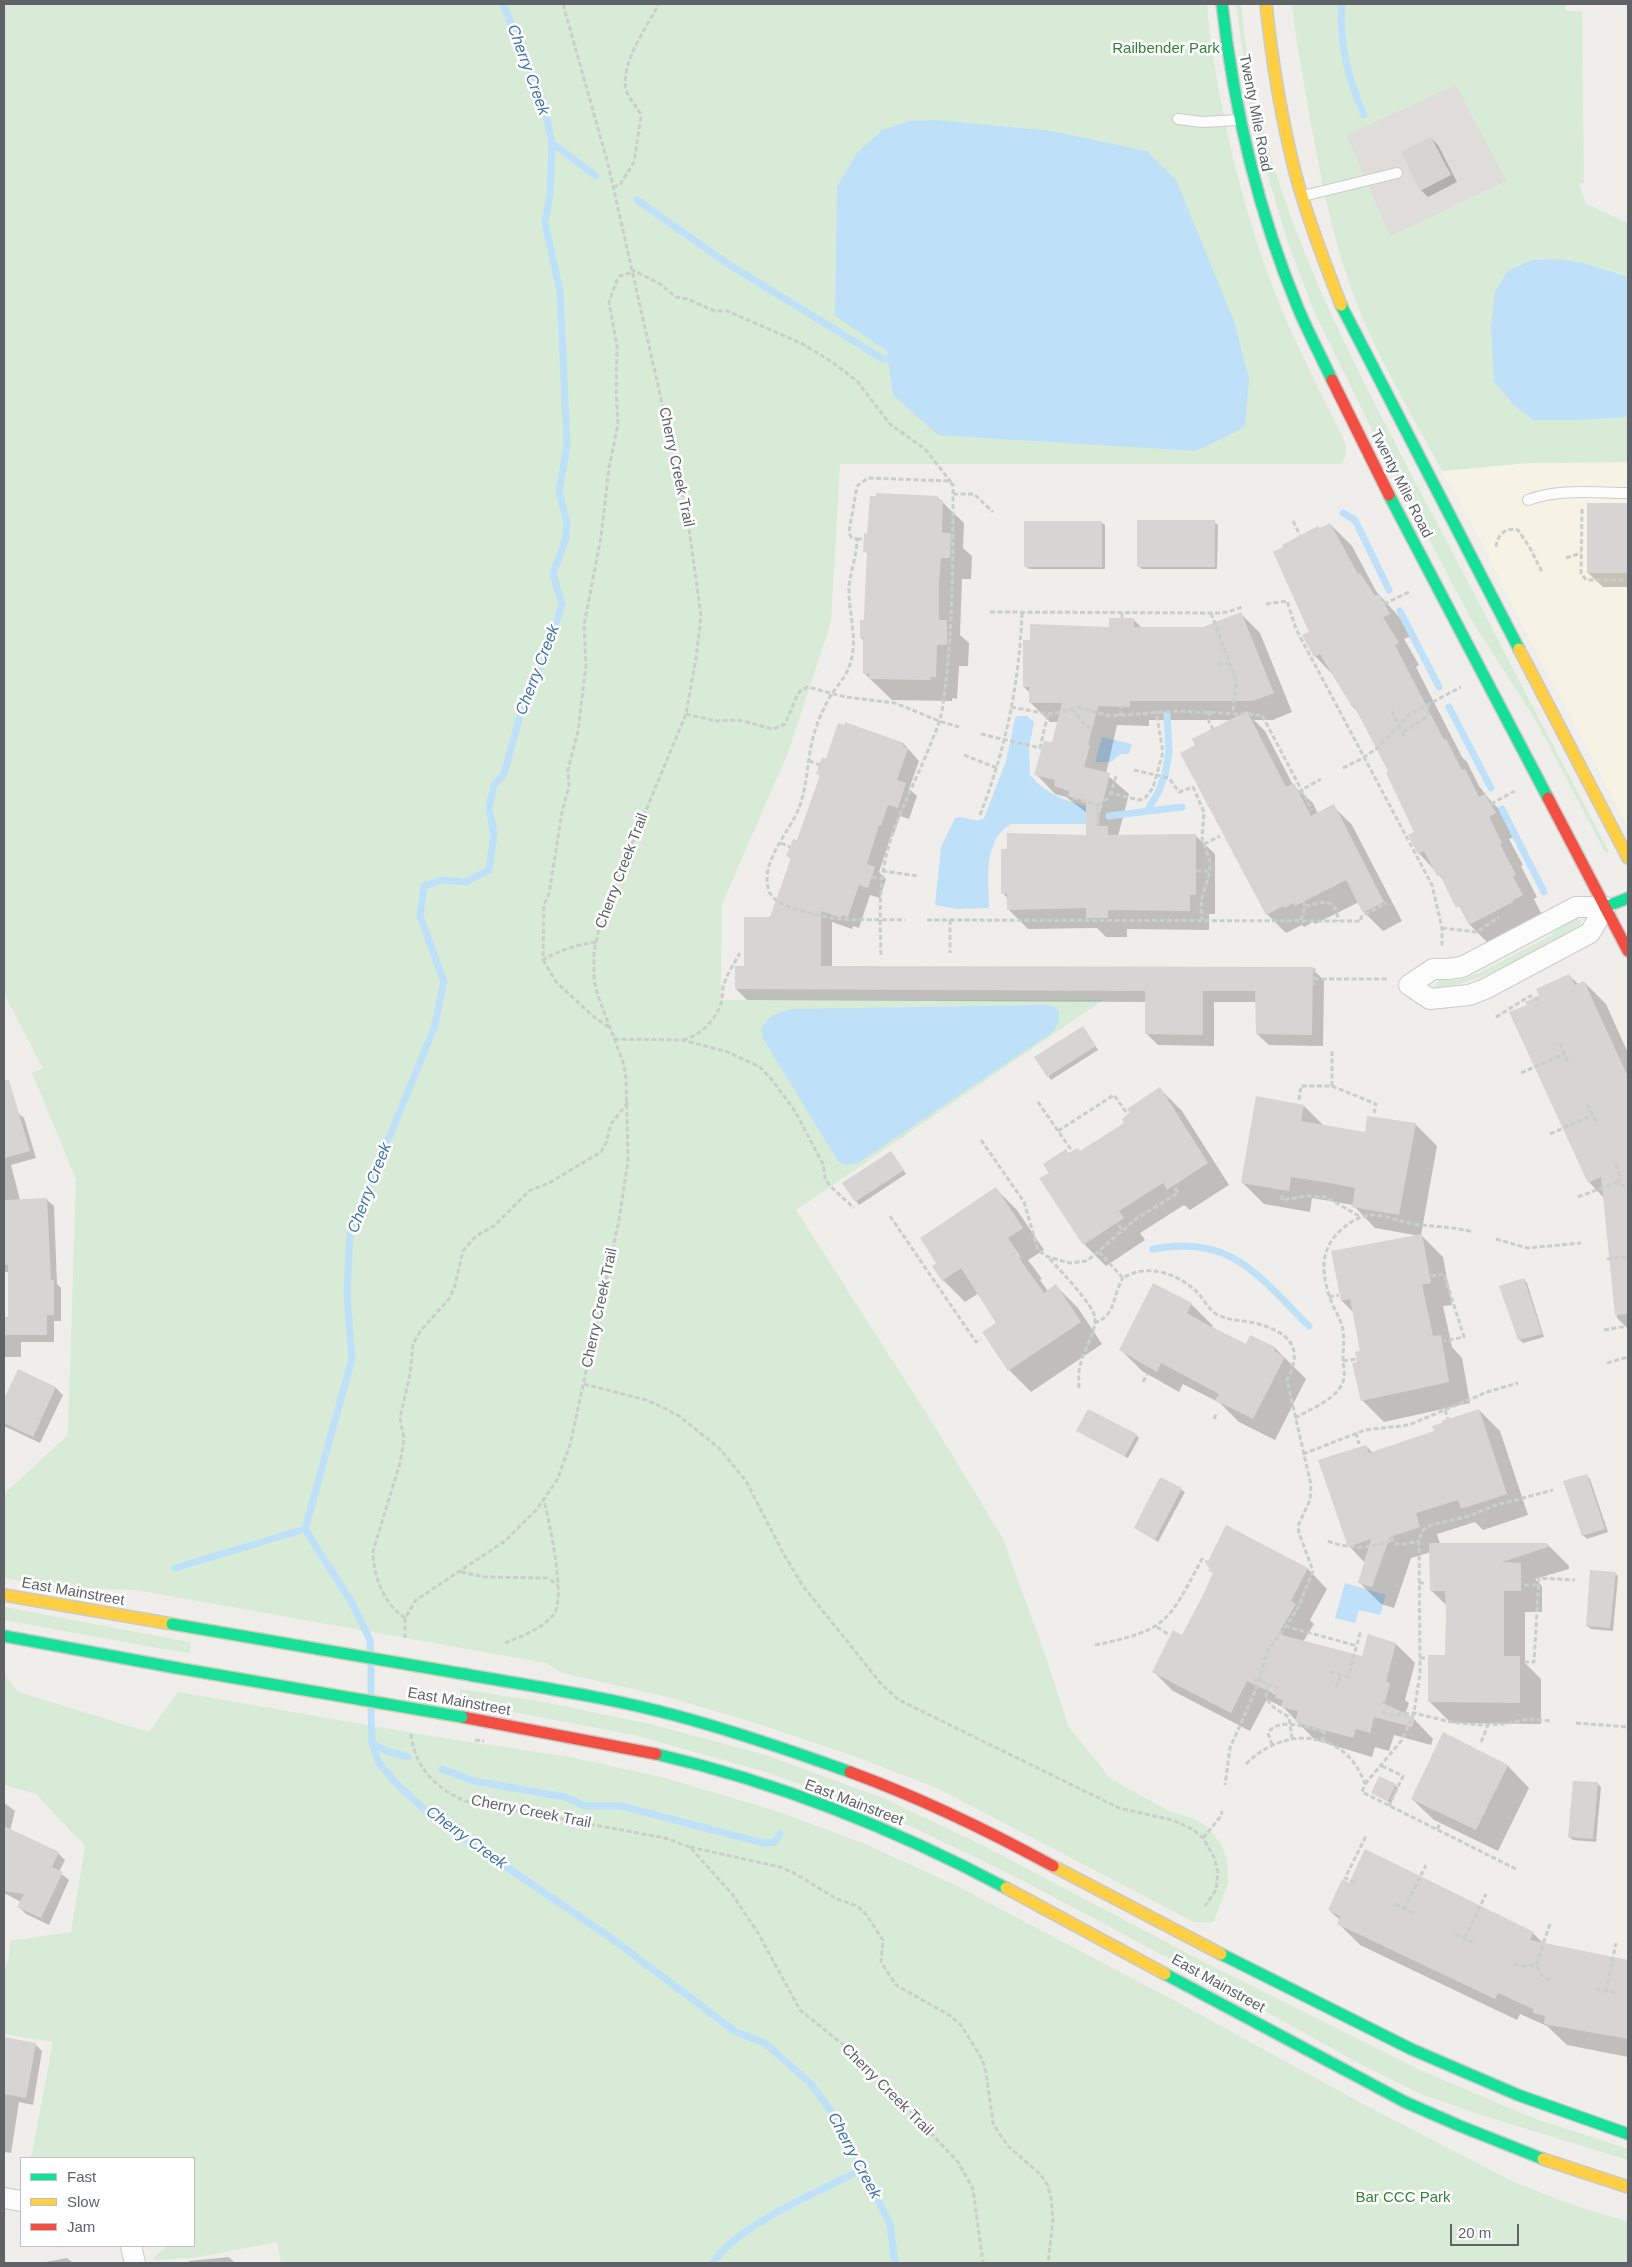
<!DOCTYPE html>
<style>
body{margin:0}
#map{position:relative;width:1632px;height:2267px;overflow:hidden;background:#efeeea;font-family:Helvetica,sans-serif}
canvas{display:block}
.frame{position:absolute;inset:0;border:5px solid #5f6368;pointer-events:none}
.legend{position:absolute;left:20px;top:2157px;width:175px;height:90px;box-sizing:border-box;background:#fff;border:1px solid #bfc1c3;margin:0;padding:6px 9px;list-style:none;font-size:15px;color:#5f6368}
.legend li{display:flex;align-items:center;gap:10px;height:25px}
.legend b{width:25px;border:1px solid #bfc1c3}
.scale{position:absolute;left:1450px;top:2224px;width:69px;height:22px;box-sizing:border-box;border:2px solid #5f6368;border-top:0;padding-left:6px;font-size:15px;line-height:18px;white-space:nowrap;color:#5f6368;-webkit-text-stroke:4px #fff;paint-order:stroke}
</style>
<div id="map">
<canvas width="1632" height="2267"></canvas>
<div class="frame"></div>
<ul class="legend">
<li><b style="height:6px;background:#16e098"></b>Fast</li>
<li><b style="height:6px;background:#ffcf43"></b>Slow</li>
<li><b style="height:6px;background:#f24e42"></b>Jam</li>
</ul>
<div class="scale">20 m</div>
</div>
<script>
const g = document.querySelector('canvas').getContext('2d');
g.lineJoin = 'round';
function fill(path, color) { g.fillStyle = color; g.fill(path, 'evenodd'); }
function trace(path, color, width, dash) { g.strokeStyle = color; g.lineWidth = width; g.lineCap = dash ? 'butt' : 'round'; g.setLineDash(dash || []); g.stroke(path); }
function label(font, color, halo, rows, align = 'center') {
  g.font = font + ' Helvetica,sans-serif'; g.lineWidth = 5; g.setLineDash([]); g.textBaseline = 'middle'; g.strokeStyle = halo; g.fillStyle = color; for (const [text, x, y, turn = 0] of rows) {
    g.save(); g.translate(x, y); g.rotate((+turn || 0) * Math.PI / 180); g.textAlign = isNaN(turn) ? turn : align; if (halo) g.strokeText(text, 0, 0); g.fillText(text, 0, 0); g.restore();
  }
}
const commercial = new Path2D(`
 M1628,462V827L1490,561L1489,554L1442,471L1529,463Z`);
const industrial = new Path2D(`
 M1456,84L1507,181L1390,237L1346,135Z`);
const green = new Path2D(`
 M4,4H1207C1209,35 1215,66 1220,97C1234,172 1255,245 1284,315C1303,359 1325,401 1346,444V454L1342,464H840L831,622L788,753L722,904L721,1000H1103L796,1210L937,1430L1003,1539L1047,1660L1068,1726L1111,1779L1167,1810L1196,1820L1206,1826L1222,1845L1227,1861L1228,1883L1214,1921L1210,1923L1194,1922L937,1788L851,1755L759,1724L668,1697L562,1673L546,1663L136,1590L52,1587L4,1578V1494L68,1435L76,1179L32,1073L43,1068L4,994Z
 M1236,4H1241C1258,192 1349,355 1435,519C1493,630 1550,740 1608,850V853L1605,852L1536,721L1471,619L1374,434L1314,311L1287,240L1253,125Z
 M1292,4H1565V11H1582L1584,183L1579,184L1586,204L1628,223V277L1587,264L1494,371V382L1533,420H1581L1628,417V462L1529,463L1442,471C1411,412 1373,351 1351,288C1332,234 1321,180 1311,123C1304,83 1296,44 1292,4ZM1456,85L1507,181L1390,237L1346,135Z
 M1575,918L1581,920L1580,926C1541,946 1480,987 1437,987L1436,985L1438,980H1459L1479,973L1550,936L1565,923Z
 M4,1607L189,1642L191,1647L189,1653L174,1651L4,1620Z
 M4,1674L18,1692L149,1732L178,1692L431,1736L570,1757L665,1778L776,1811L865,1844L955,1885L1179,2003L1374,2110L1516,2183L1570,2204L1628,2222V2263H281L277,2242L194,2258L154,2260V2257L168,2246H194V2158H31L53,2042L4,2034V1971L9,1957L10,1941L71,1932L85,1846L36,1794L4,1785Z
 M460,1689L544,1702L650,1724L766,1755L885,1799L984,1846L1198,1959L1422,2071L1536,2119L1628,2149V2160L1478,2114L1421,2094L1364,2066L1193,1971L1014,1876L910,1826L870,1809L766,1772L634,1735L461,1702Z`);
const water = new Path2D(`
 M936,120L1052,131L1146,151L1176,180L1234,321L1249,379L1245,427L1196,451L938,435L893,395L887,351L835,316L837,187L857,153L882,130L910,121Z
 M1558,259L1587,264L1628,277V417L1581,420H1533L1514,405L1494,382L1491,326L1495,291L1509,270L1532,260Z
 M1017,716H1027L1034,722L1029,748L1030,775C1046,795 1068,801 1091,808V824H1011C982,841 989,879 989,908L957,909L935,905L941,847L955,818C965,814 975,825 984,818L1006,761L1015,719Z
 M1102,737L1132,744L1129,754H1121L1111,762H1095Z
 M1049,1005L1058,1010C1062,1020 1057,1026 1050,1034L858,1163L845,1165L838,1161L763,1039L761,1030C767,1016 777,1013 791,1009Z
 M1345,1583L1386,1595L1380,1615L1359,1610L1355,1623L1335,1618Z`);
const shadow = new Path2D(`
 M1431,138L1438,145L1457,182L1428,197L1421,190Z
 M937,497L964,523L963,548L972,556L971,579H962L960,635L969,643L968,666H959L957,699L952,698V701L892,700L864,673V641L861,638L865,621L868,554L864,551L869,535Z
 M1588,504H1628V587H1603L1588,573Z
 M1101,522L1105,525V569H1029L1026,566Z
 M1214,522L1218,525L1217,569H1142L1138,566Z
 M1330,524L1352,546L1376,591L1400,618L1411,636L1404,639L1419,665L1416,667L1462,757L1467,762L1479,786L1490,800L1507,817L1517,835L1509,839L1523,865L1521,866L1537,897L1534,899L1543,917L1491,946L1470,925L1445,882L1419,853L1415,832L1390,772L1359,713L1352,706L1334,676L1315,656L1310,632L1320,529Z
 M1240,613L1260,633L1292,712L1273,720H1254L1265,731L1293,785L1313,803L1318,814L1333,806L1352,825L1402,921L1383,931L1364,912L1359,902L1315,924L1313,922L1304,927L1302,925L1286,933L1267,914L1197,746L1232,720H1149V726L1117,725L1106,774L1129,794L1118,836L1195,835L1215,854V914H1209V930L1127,929V937H1106L1097,928L1028,929L1008,909V899L1003,893L1087,836V813L1066,797L1055,794L1036,774L1053,744L1059,722H1050L1030,702V693L1024,687L1110,628L1133,619L1143,629L1204,628Z
 M904,744L919,761L909,789L917,796L909,819L900,816L893,837L891,836L879,872L886,879L880,898L870,895L859,928L853,926L852,929L832,922V967L1312,969L1324,980L1323,1046L1269,1045L1257,1034V1002H1214V1046L1158,1045L1146,1033L1147,1002L747,1000L736,989L771,919L791,859L788,856L798,842L821,777L818,774L827,760Z
 M1569,975L1579,985L1584,982L1606,1004L1628,1053V1329L1617,1318L1604,1198L1589,1182L1528,1006Z
 M1083,1028L1098,1050L1051,1080L1036,1058Z
 M1160,1089L1182,1111L1229,1185L1190,1210L1184,1205L1140,1233L1145,1240L1106,1266L1084,1244L1050,1173L1069,1154L1081,1152L1126,1123Z
 M4,1102L24,1118L36,1158L11,1165L20,1200L46,1199L54,1206L57,1284L61,1288V1321H54V1342H21V1357H4V1318H9V1272H4Z
 M1304,1106L1324,1126L1366,1133L1415,1124L1437,1146L1421,1235L1443,1257L1452,1305L1443,1306L1452,1347L1462,1358L1470,1403L1384,1422L1362,1400L1359,1363L1362,1352L1354,1313L1342,1301L1420,1236L1375,1228L1353,1205L1312,1198L1310,1212L1264,1204L1242,1182Z
 M894,1156L906,1174L859,1205L856,1201Z
 M996,1189L1017,1210L1044,1250L1028,1260L1042,1279L1040,1280L1048,1291L1056,1286L1078,1308L1102,1344L1031,1392L1009,1370L984,1333L998,1323L979,1293L965,1302L943,1280Z
 M1524,1279L1527,1283L1544,1337L1523,1343L1520,1340L1501,1287Z
 M1191,1304L1213,1326L1212,1328L1246,1345L1275,1348L1306,1379L1275,1440L1239,1422L1220,1403L1183,1384L1179,1392L1142,1371L1120,1349Z
 M19,1371L56,1388L63,1395L40,1443L4,1426V1397L6,1398Z
 M1479,1410L1500,1431L1528,1515L1483,1530L1475,1522L1437,1534L1440,1544H1547L1569,1566V1569L1535,1579L1542,1586V1612H1525V1663L1541,1679V1724L1451,1723L1429,1701L1447,1656V1606L1431,1590V1552L1411,1558L1394,1608L1381,1604L1360,1583L1365,1563L1349,1546L1366,1446L1373,1453L1435,1432Z
 M1077,1431L1136,1435L1139,1438L1128,1458Z
 M1587,1476L1590,1479L1608,1532L1587,1539L1583,1535Z
 M1161,1478L1185,1492L1158,1542L1135,1528Z
 M1227,1527L1308,1569L1327,1589L1310,1620L1314,1624L1303,1642L1363,1658L1396,1644L1415,1663L1405,1700L1409,1703L1405,1715L1414,1719L1433,1739L1431,1745L1394,1735L1389,1751L1375,1747L1372,1757L1315,1740L1284,1708L1267,1699L1250,1731L1173,1691L1154,1672L1183,1636L1214,1575L1207,1564Z
 M1615,1573L1618,1576L1613,1631L1591,1629L1587,1626Z
 M1444,1734L1508,1766L1529,1788L1498,1851L1434,1820L1412,1799Z
 M1598,1784L1601,1787L1596,1842L1573,1840L1569,1837Z
 M1395,1785L1398,1788L1391,1803L1372,1793Z
 M4,1803L15,1811L10,1831L58,1853L65,1860L59,1872L69,1880L49,1925L26,1914L19,1907L21,1902L4,1893Z
 M1349,1884L1533,1933L1544,1944L1628,1961V2057L1567,2045L1547,2026L1520,2014L1517,2020L1360,1945L1338,1923L1340,1920L1329,1910Z
 M4,2038L35,2044L42,2051L33,2105L19,2102L11,2153L4,2152Z
 M229,2257L235,2263H189V2261Z
 M67,2258L73,2263H40Z`);
const stream = new Path2D(`
 M1342,4C1339,44 1348,78 1364,115
 M552,143L596,176
 M637,200L728,264L883,359H897
 M1343,513L1355,520L1389,590
 M1400,611L1439,687
 M1449,707L1491,788
 M1165,774L1169,752L1167,714
 M1502,809L1544,892
 M1147,811L1159,791L1163,779
 M1109,816L1182,807
 M1153,1249C1232,1234 1258,1276 1309,1326
 M175,1568L305,1529
 M371,1653L370,1640L352,1603L305,1529L352,1359L347,1295L350,1233L434,1028L444,982L420,916L424,886L442,880L466,882L489,870L494,834L489,808L494,785L504,774L527,691L546,657L562,604L553,574L566,538L567,523L559,492L567,446L560,291L545,223L550,195L552,143L543,100L503,4
 M371,1664V1695
 M371,1706L372,1743L379,1763L395,1782L430,1815L611,1938L736,2032L765,2043L811,2084L839,2122L890,2224L895,2263
 M372,1743L386,1751L408,1757
 M442,1769L474,1781L565,1797L585,1806H621L763,1843L775,1842L780,1834
 M713,2263C736,2225 823,2190 863,2169`);
const building = new Path2D(`
 M1431,137L1451,175L1420,191L1401,152Z
 M876,493L938,496V500H943L942,533H951L950,558H941L939,582V620H947V645H937L936,677H931V680L869,679V674H863V638H860V620H864L865,592L867,552H863L864,533L867,534L870,496H876Z
 M1587,503H1628V573H1587Z
 M1137,520H1215V567H1137Z
 M1024,521H1102V567H1024Z
 M1330,523L1358,574L1360,573L1375,596L1379,594L1390,614L1383,617L1399,643L1395,645L1444,740L1446,739L1462,770L1465,769L1479,797L1485,794L1496,813L1489,817L1502,843L1500,844L1516,875L1513,877L1523,895L1513,900V902L1469,925L1459,906L1456,908L1440,875L1437,876L1424,851L1418,854L1413,845L1408,835L1414,832L1386,773L1388,771L1354,706L1352,707L1320,654L1314,657L1302,635L1309,632L1273,552L1283,547L1282,545L1318,526L1320,528Z
 M1241,612L1274,693L1253,701H1130V707L1098,706L1088,745H1090L1084,767L1110,773L1097,826H1108V835L1196,834V895H1190V911L1108,910V918H1086V908L1007,910V894H1001V849H1007V833L1086,835V801L1068,796L1069,791L1054,786L1055,780L1034,775L1044,741L1052,742L1062,703H1029V687H1023V640H1030V624L1109,627V618H1134V627H1203Z
 M1247,711L1286,787L1294,783L1311,816L1334,804L1384,902L1363,913L1346,880L1295,906L1294,903L1284,908L1283,906L1266,915L1180,753L1195,745L1192,739Z
 M845,722L904,743L903,747L908,748L897,780L906,783L898,808L888,805L881,826L879,825L867,864L875,867L868,888L859,885L848,917L842,915L841,918L821,911V966L1313,967L1312,1035L1256,1034L1255,991H1203V1035L1145,1034V991L735,989V966H744V917H770L791,858L786,856L793,839L797,840L820,775L816,774L822,757L826,759L838,723L844,725Z
 M1569,974L1575,985L1584,981L1628,1077V1314L1615,1315L1601,1177L1588,1183L1509,1012L1527,1005L1525,1002L1539,996L1536,989Z
 M1083,1026L1096,1046L1047,1077L1034,1057Z
 M4,1080H9L30,1151L4,1158Z
 M1160,1087L1208,1163L1167,1190L1163,1183L1119,1211L1124,1218L1083,1245L1039,1178L1049,1173L1043,1164L1066,1149L1068,1153L1078,1148L1080,1151L1124,1123L1122,1119L1130,1113L1127,1109Z
 M1256,1096L1304,1105L1301,1121L1365,1132L1367,1116L1416,1123L1399,1215L1352,1207L1355,1188L1330,1183L1291,1177L1289,1191L1241,1183Z
 M891,1151L904,1170L855,1202L842,1183Z
 M996,1187L1023,1228L1008,1238L1021,1257L1019,1258L1044,1293L1056,1284L1081,1322L1008,1371L982,1332L996,1323L961,1268L942,1281L932,1266L936,1263L920,1238Z
 M47,1198L51,1280H54V1315H47V1335H4V1317H8V1265H4V1200Z
 M1422,1234L1431,1283L1422,1285L1433,1336L1441,1335L1449,1382L1361,1401L1352,1363L1357,1362L1355,1352L1360,1351L1350,1299L1341,1301L1331,1251Z
 M1524,1278L1542,1334L1518,1340L1499,1286Z
 M1153,1283L1192,1303L1187,1313L1208,1325L1246,1344L1250,1335L1275,1347L1274,1351L1285,1357L1253,1419L1215,1400L1219,1394L1161,1363L1157,1372L1119,1350Z
 M18,1369L56,1387L33,1437L4,1423V1399Z
 M1088,1409L1137,1434L1125,1456L1076,1431Z
 M1479,1409L1507,1494L1461,1509L1458,1500L1416,1513L1420,1527L1390,1537L1372,1587L1358,1583L1371,1539L1348,1547L1318,1460L1366,1445L1369,1453L1434,1431L1432,1426L1442,1423V1421Z
 M1587,1474L1605,1529L1582,1536L1563,1481Z
 M1160,1477L1182,1488L1155,1540L1134,1528Z
 M1226,1525L1308,1568L1291,1601L1296,1604L1278,1634L1362,1656L1368,1634L1396,1643L1386,1682L1390,1683L1385,1702H1381L1415,1718L1412,1727L1374,1717L1370,1733L1356,1729L1353,1738L1295,1722L1298,1711L1281,1707L1283,1700L1275,1698L1276,1695L1247,1681L1231,1713L1152,1672L1173,1630L1182,1635L1203,1595L1213,1573L1208,1571L1210,1567L1206,1565Z
 M1429,1543H1547L1548,1547L1502,1562L1521,1563V1591H1504V1656H1520V1703L1428,1702V1655H1445L1446,1614L1445,1591H1430Z
 M1590,1570L1616,1572L1610,1628L1586,1626Z
 M1443,1732L1508,1765L1476,1830L1411,1799Z
 M1379,1776L1396,1784L1388,1801L1371,1793Z
 M1573,1781L1598,1782L1593,1839L1568,1837Z
 M4,1826L59,1852L52,1867L63,1872L41,1918L17,1907L24,1894L4,1891Z
 M1365,1849L1534,1932L1530,1940L1628,1960V2039L1544,2024L1545,2016L1533,2013V2009L1498,1993L1495,1999L1337,1924L1340,1916L1328,1910L1342,1879L1349,1883Z
 M4,2037L36,2043L26,2098L4,2094Z`);
const path = new Path2D(`
 M613,187L620,185L634,162L641,117C639,107 629,100 626,90C620,64 647,26 659,4
 M631,269L660,284L676,297L687,299L715,311H727L803,344L832,362L857,381L890,424L925,449L951,482
 M953,494H974L993,512
 M1582,509L1581,573L1586,580H1628
 M1293,521L1300,535
 M857,539H863
 M1496,547C1497,535 1505,527 1518,530L1530,548L1541,570L1544,569
 M1566,558L1581,553
 M1266,604L1287,601L1296,629L1432,885L1442,928V947
 M1384,604L1411,591
 M990,612L1219,613L1228,612L1242,607
 M1122,613V618
 M1211,613L1236,680L1233,713
 M1218,664H1230
 M1011,707L1048,714L1063,712L1077,707L1111,716L1176,711L1262,715L1312,810
 M1072,709L1086,726L1093,727
 M1209,711V722L1213,729
 M1392,711L1404,736
 M686,714L716,721L738,720L773,729L785,724L797,696L801,690L808,687L845,697L895,703L939,721L959,727
 M1120,716L1121,706
 M1403,732L1428,716L1429,704
 M981,734L1040,748L1048,714
 M964,755L997,768
 M809,761L820,765
 M1343,768L1363,758L1377,748L1410,714L1461,687
 M1134,770L1169,778L1179,792L1193,787L1204,812L1202,838L1210,862V871L1201,901L1202,920
 M1116,776L1111,793L1139,800L1145,798L1153,788L1163,752L1156,711
 M1300,794L1303,789L1321,779
 M1074,798L1098,805
 M1491,804L1515,791
 M1098,805V826
 M1098,805L1107,799L1111,793
 M980,815C1006,748 1019,685 1022,613
 M781,843L790,847
 M1204,844L1220,836
 M882,871L918,876
 M1196,871H1210
 M872,877L881,879
 M1305,906C1324,902 1336,896 1338,921
 M927,920L1361,921V917L1386,903
 M950,920V953
 M1301,920L1305,906L1303,902
 M1442,928L1477,932L1499,917
 M596,942C576,945 560,950 543,960L544,905L549,894L562,812L569,786L568,770L578,731L586,665L584,625L601,537L609,468L618,424L616,391L617,346L609,302L617,280L620,276L632,272
 M881,955C880,918 878,881 889,845C899,810 918,777 931,743C935,733 940,722 942,711C953,639 953,567 953,494V485L948,481L868,478L857,486L849,532L851,537L857,539C857,557 849,574 849,591C849,616 859,642 849,667C846,676 839,684 833,692C825,704 818,720 814,734C807,758 808,784 799,808C789,833 759,863 769,891C774,908 816,914 833,918C856,921 881,919 905,920
 M543,960L557,983L594,1017L610,1028
 M1314,968V985
 M1314,979H1388
 M1496,1017L1530,996L1536,998L1541,1003
 M614,1039L682,1040L728,1052L760,1067L773,1081L795,1111L823,1164L825,1178L830,1186L854,1208
 M683,1040C701,1035 715,1021 721,1003C723,997 722,990 724,984C728,973 734,963 740,953
 M1560,1043L1569,1064
 M1332,1051V1086
 M1521,1073L1564,1054
 M1299,1100L1301,1086H1332L1376,1104L1374,1113
 M1038,1102L1072,1151
 M1587,1104L1598,1125
 M1058,1131L1114,1095L1128,1115
 M1550,1134L1593,1115
 M981,1140L1024,1202L1038,1250L1046,1256L1069,1263L1087,1261L1137,1218L1178,1193L1175,1188
 M1616,1164L1619,1174L1618,1183
 M1282,1195V1200L1307,1196L1326,1197L1359,1216
 M1578,1197L1615,1183L1628,1187
 M890,1216L976,1342L981,1339
 M1119,1225L1123,1231
 M1496,1239L1527,1248L1581,1243
 M1099,1252L1123,1278C1147,1263 1177,1273 1197,1292C1204,1299 1208,1310 1218,1315C1230,1321 1242,1320 1255,1323C1288,1332 1305,1346 1287,1380L1311,1485L1310,1500L1298,1526L1299,1533L1313,1571L1297,1610L1267,1652L1259,1682L1230,1748L1225,1785
 M1050,1259C1060,1271 1094,1305 1095,1318C1096,1333 1083,1351 1080,1366C1078,1373 1079,1382 1079,1390
 M1607,1259L1628,1257
 M1431,1276L1444,1274L1464,1337L1444,1341
 M1329,1297L1339,1295
 M1094,1323C1117,1316 1112,1295 1123,1278
 M1604,1330L1628,1326
 M1343,1361L1357,1359
 M1607,1363L1628,1357
 M1143,1382L1147,1374
 M584,1384L646,1400L664,1408L679,1416L719,1448L746,1481L783,1553L803,1586L882,1685L899,1700L1119,1808L1172,1820L1192,1829L1203,1838L1214,1857L1218,1872L1216,1890L1205,1906
 M1445,1410L1448,1419
 M1295,1418C1310,1409 1336,1400 1343,1382C1346,1375 1343,1367 1343,1360C1343,1348 1345,1337 1342,1326C1339,1316 1333,1307 1330,1298C1321,1271 1320,1248 1342,1229C1373,1202 1389,1222 1421,1225C1440,1227 1454,1227 1473,1232
 M1214,1419L1217,1412
 M1627,1428H1628
 M1356,1433L1359,1444
 M1303,1454L1365,1430L1409,1425L1487,1392L1518,1383
 M1391,1537L1395,1544H1405L1419,1541
 M1328,1541C1347,1549 1374,1549 1392,1540
 M461,1572L485,1577L547,1578L558,1585
 M1419,1583H1426
 M1524,1585H1539
 M405,1618C384,1604 373,1576 373,1551L400,1463L404,1439L400,1418L410,1374L413,1344L421,1330L449,1299L454,1289L463,1251L476,1236L494,1226L529,1191L549,1183L601,1152L606,1143L611,1124L628,1102
 M1285,1626L1357,1646
 M1157,1627L1168,1634
 M405,1638V1618L416,1600L505,1541L537,1509L557,1480L570,1445L619,1220L628,1161L626,1078L623,1062L598,996L594,980V951L602,916L686,714L696,658L701,616L687,514L608,164L563,4
 M505,1643C521,1636 543,1629 554,1614C566,1596 549,1522 544,1500
 M1095,1645C1168,1630 1168,1622 1202,1559L1207,1562
 M1420,1658H1426
 M1524,1662H1534L1539,1578L1575,1580
 M1330,1672L1348,1677L1361,1630
 M1254,1679L1278,1688
 M1268,1685C1261,1703 1276,1709 1289,1717L1292,1738
 M1336,1687L1340,1676
 M1382,1712L1392,1715L1414,1713L1451,1722L1480,1725L1503,1724L1529,1719L1552,1721
 M1576,1723L1628,1727
 M411,1734C414,1767 437,1789 465,1801L665,1838L690,1847L732,1894L758,1933L800,2010L860,2058L958,2162L973,2189L983,2263
 M1322,1742L1325,1730
 M1481,1742L1488,1725
 M1272,1745L1268,1733C1278,1716 1310,1728 1325,1732
 M1246,1764C1284,1725 1346,1729 1365,1784L1362,1792L1516,1869
 M1382,1766L1403,1776L1389,1806
 M1365,1784L1402,1740L1414,1713L1420,1673L1419,1541L1422,1531L1431,1525L1469,1516L1493,1506L1553,1490
 M1437,1829L1441,1822
 M1203,1838L1221,1816L1222,1811
 M690,1847L780,1867L794,1873L837,1899L857,1906L865,1913L883,1940L881,1962L896,1985L949,2015L961,2025L982,2059L986,2072L993,2123L997,2130L1008,2146L1040,2174L1047,2184L1051,2197L1053,2221L1048,2263
 M1355,1883L1345,1878L1366,1836
 M1395,1904L1414,1914
 M1404,1909L1426,1865
 M1550,1924L1536,1965L1544,1978L1552,1980
 M1455,1934L1474,1943
 M1465,1938L1486,1894
 M1514,1964L1522,1966L1536,1965
 M1596,1989L1618,1993
 M1606,1991L1616,1943`);
const lane = new Path2D(`
 M1178,119L1202,122L1238,120
 M1303,196L1397,173
 M1528,500C1559,488 1595,493 1628,493`);
const street = new Path2D(`
 M1576,907H1605L1590,933L1485,989L1469,995L1430,999L1409,985L1433,969H1448L1462,967Z
 M4,2198L21,2201
 M131,2246L135,2263`);
const fast = new Path2D(`
 M1222,4C1234,110 1257,209 1298,308C1308,332 1321,356 1332,380
 M1341,305L1519,649
 M1389,495L1548,798
 M1605,907L1628,898
 M4,1636L177,1668
 M458,1673C530,1686 603,1696 674,1715C734,1731 792,1751 850,1772
 M656,1754C777,1782 897,1830 1006,1888
 M1221,1954L1411,2049L1518,2095L1628,2134
 M1165,1974L1405,2102L1460,2126L1543,2159`);
const slow = new Path2D(`
 M1266,4C1272,61 1281,117 1295,172C1307,217 1324,261 1341,305
 M1519,649L1628,858
 M4,1595L172,1624
 M1053,1866L1221,1954
 M1006,1888L1165,1974
 M1543,2159L1628,2187`);
const jam = new Path2D(`
 M1332,380L1389,495
 M1548,798L1628,951
 M462,1717L656,1754
 M850,1772C921,1798 987,1830 1053,1866`);
const pathBridge = new Path2D(`
 M475,1740L484,1741`);
const fastBridge = new Path2D(`
 M172,1624L458,1673
 M177,1668L462,1717`);
const parkNames = [
 ["Railbender Park",1166,49],
 ["Bar CCC Park",1403,2198]
];
const streetNames = [
 ["Twenty Mile Road",1255,113,79],
 ["Cherry Creek Trail",676,467,78],
 ["Twenty Mile Road",1401,484,63],
 ["Cherry Creek Trail",622,871,-69],
 ["Cherry Creek Trail",600,1308,-78],
 ["East Mainstreet",73,1592,10],
 ["East Mainstreet",459,1702,10],
 ["East Mainstreet",854,1803,21],
 ["Cherry Creek Trail",531,1812,11],
 ["East Mainstreet",1218,1984,29],
 ["Cherry Creek Trail",887,2090,45]
];
const waterNames = [
 ["Cherry Creek",528,70,70],
 ["Cherry Creek",538,670,-69],
 ["Cherry Creek",370,1188,-69],
 ["Cherry Creek",466,1838,36],
 ["Cherry Creek",854,2156,62]
];
fill(commercial, '#f7f3e4');
fill(industrial, '#dfddda');
fill(green, '#d8ebd6');
fill(water, '#bfe0f9');
fill(shadow, '#0003');
trace(stream, '#bfe0f9', 7);
fill(building, '#d6d5d3');
trace(lane, '#cbcccc', 12);
trace(street, '#cbcccc', 22);
trace(fast, '#cacacb', 14);
trace(slow, '#cacacb', 14);
trace(jam, '#cacacb', 14);
trace(path, '#cacfcc', 3, [5, 2.5]);
trace(lane, '#fdfcfc', 10);
trace(street, '#fdfcfc', 20);
trace(fast, '#16e098', 11);
trace(slow, '#ffcf43', 11);
trace(jam, '#f24e42', 11);
trace(fastBridge, '#d7ceb8', 14, []);
trace(pathBridge, '#cacfcc', 3, [5, 2.5]);
trace(fastBridge, '#16e098', 11);
label('15px', '#348238', '#fff', parkNames);
label('15px', '#5f6368', '#fff', streetNames);
label('italic 16px', '#4174aa', '#fff', waterNames);
</script>
